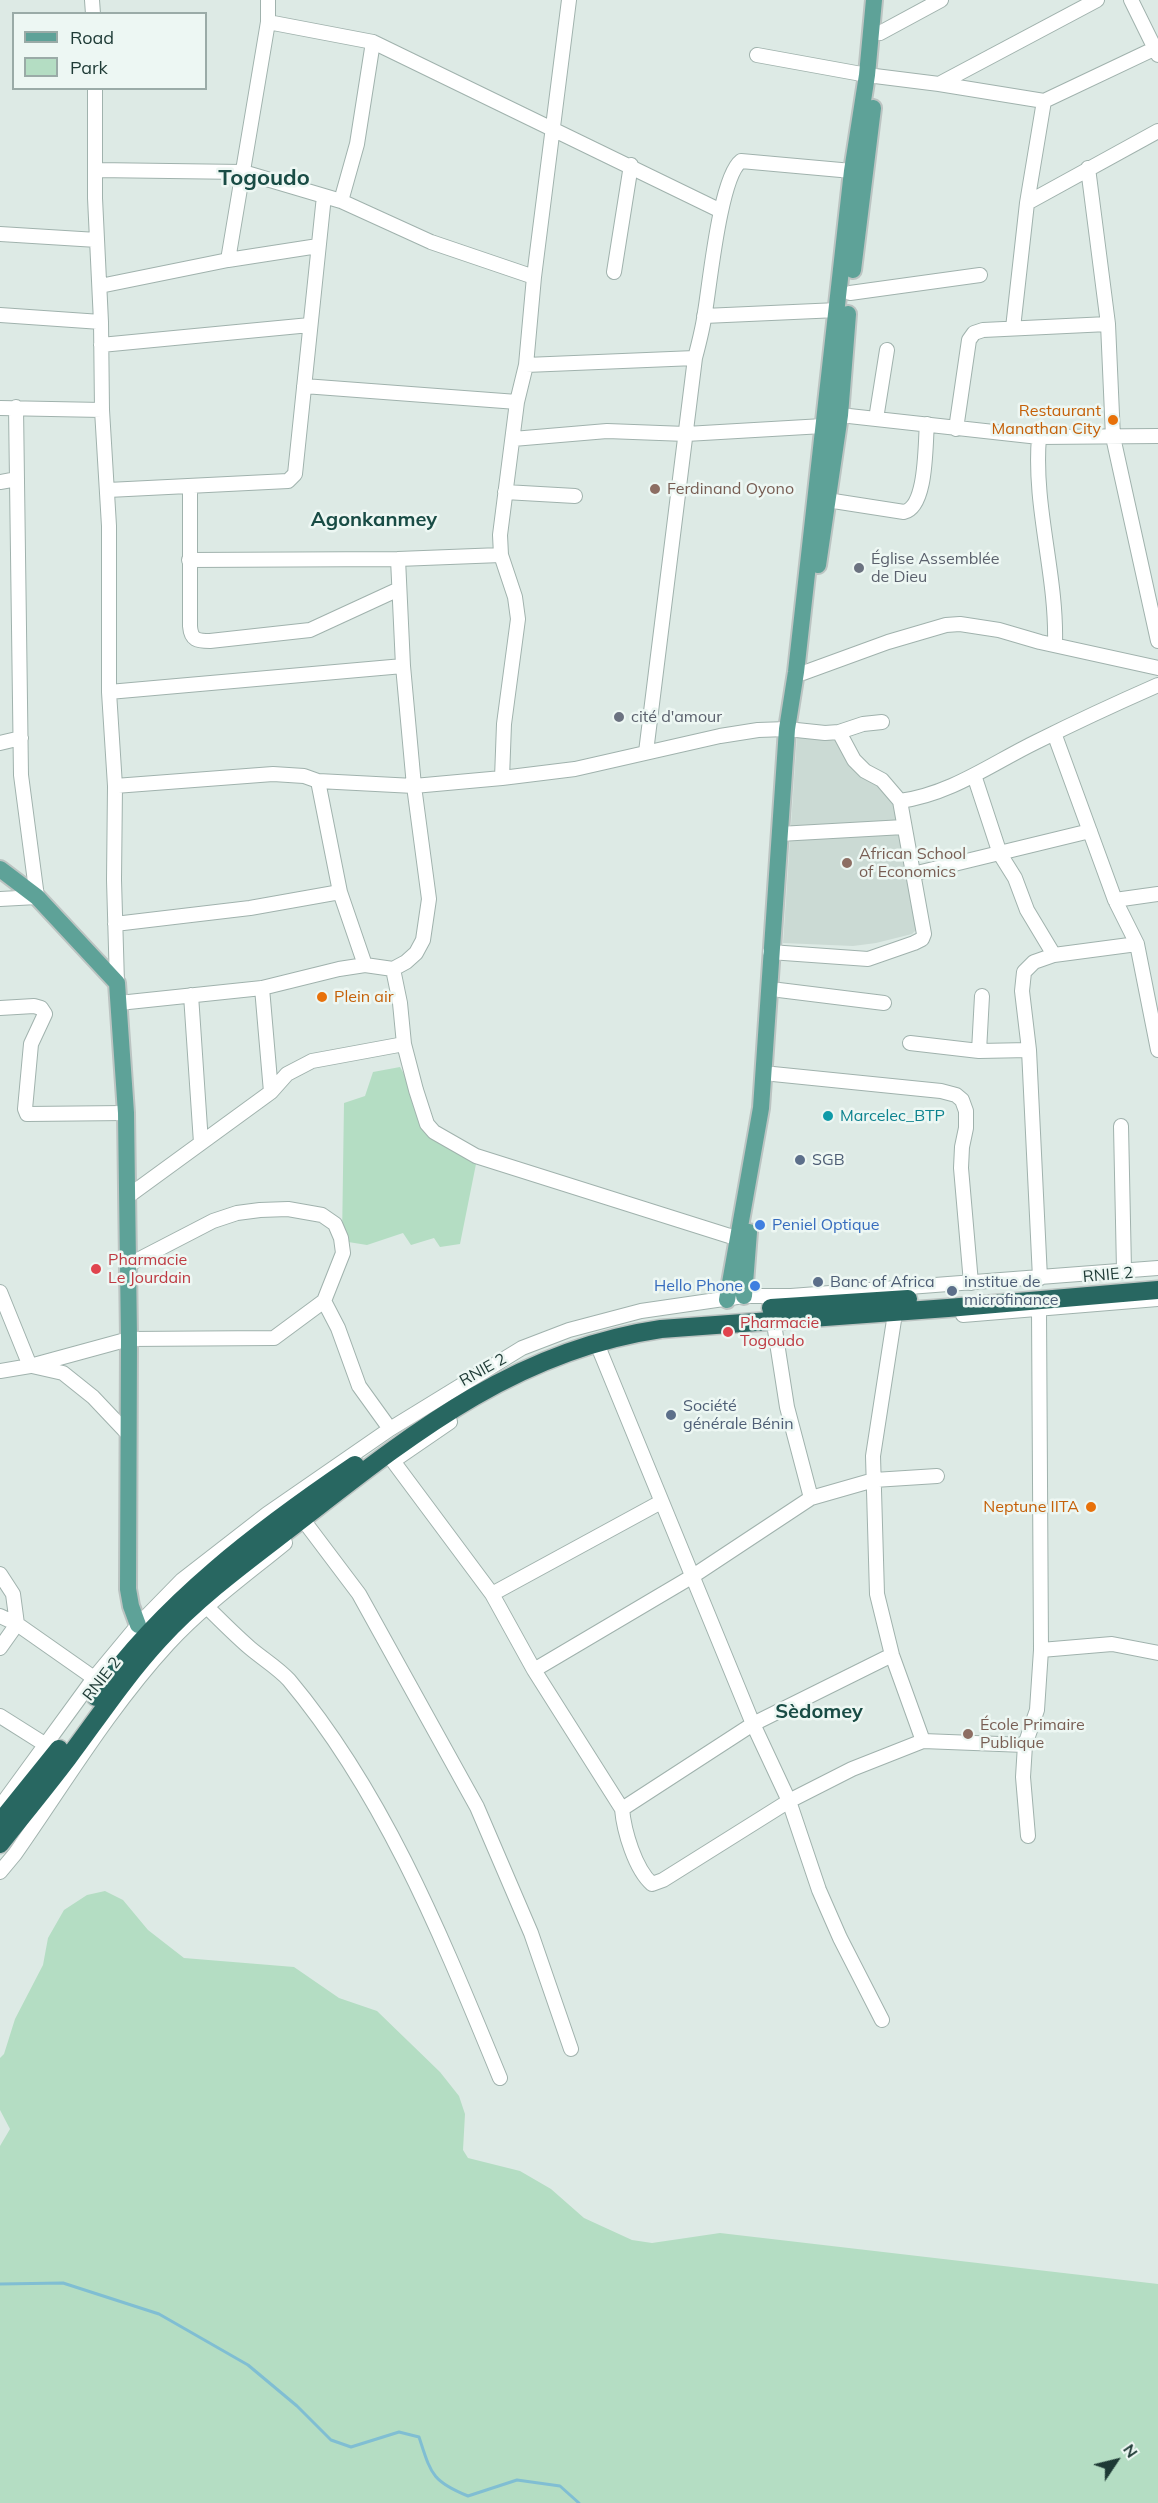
<!DOCTYPE html>
<meta charset="utf-8">
<style>
body{margin:0}
#map{position:relative;width:1158px;height:2503px;overflow:hidden;background:#ddeae5;font-family:Mulish,sans-serif}
canvas{display:block}
.legend{position:absolute;left:12px;top:12px;width:195px;height:78px;box-sizing:border-box;background:#edf7f3;border:2px solid #9aaba7;margin:0;padding:8px 10px;list-style:none;font-size:18px;color:#1e3a35}
.legend li{display:flex;align-items:center;gap:12px;height:30px}
.legend b{width:30px;border:2px solid #9aaba7}
.north{position:absolute;left:1086px;top:2431px;width:60px;height:60px;-webkit-text-stroke:4px #edf7f3;paint-order:stroke;rotate:55deg;font-size:16px;font-weight:700;line-height:24px;text-align:center;color:#1e3a35}
.north::after{content:'';display:block;margin:auto;width:21px;height:27px;background:#1e3a35;clip-path:polygon(50% 0,100% 100%,50% 72%,0 100%)}
</style>
<div id="map">
<canvas width="1158" height="2503"></canvas>
<ul class="legend">
<li><b style="height:8px;background:#5ea298"></b>Road</li>
<li><b style="height:16px;background:#b4ddc3"></b>Park</li>
</ul>
<div class="north">N</div>
</div>
<script>
const g = document.querySelector('canvas').getContext('2d');
g.lineJoin = 'round';
function fill(path, color) { g.fillStyle = color; g.fill(path, 'evenodd'); }
function trace(path, color, width, dash) { g.strokeStyle = color; g.lineWidth = width; g.lineCap = dash ? 'butt' : 'round'; g.setLineDash(dash || []); g.stroke(path); }
function label(font, color, halo, rows, align = 'center') {
  g.font = font + ' Mulish,sans-serif'; g.lineWidth = 5; g.setLineDash([]); g.textBaseline = 'middle'; g.strokeStyle = halo; g.fillStyle = color; for (const [text, x, y, turn = 0] of rows) {
    g.save(); g.translate(x, y); g.rotate((+turn || 0) * Math.PI / 180); g.textAlign = isNaN(turn) ? turn : align; if (halo) g.strokeText(text, 0, 0); g.fillText(text, 0, 0); g.restore();
  }
}
const built = new Path2D(`
 M797,736L839,741L868,777L893,799L919,927L912,934L876,943L853,946L783,943Z`);
const green = new Path2D(`
 M400,1067L412,1088L425,1127L476,1164L460,1244L440,1247L434,1238L411,1245L403,1233L367,1245L342,1241L344,1103L365,1096L373,1072Z
 M105,1891L123,1900L148,1930L184,1958L294,1967L339,1998L377,2011L440,2072L459,2096L465,2114L463,2150L468,2158L520,2171L551,2189L584,2218L632,2240L652,2243L720,2233L1158,2284V2503H0V2146L10,2129L0,2110V2058L4,2054L15,2019L43,1965L48,1938L64,1910L87,1895Z`);
const stream = new Path2D(`
 M0,2284L63,2283L159,2314L248,2365L297,2406L331,2440L351,2447L399,2432L419,2437C431,2473 431,2481 468,2496L517,2480L560,2486L579,2503`);
const minor = new Path2D(`
 M92,0L93,14
 M1131,0L1158,55
 M268,22L373,42L721,211
 M880,33L941,0
 M757,55L867,75L939,84L1044,101L1158,47
 M939,84L1097,0
 M95,88V198L101,322L102,410L109,526V692L115,786L114,880L117,983
 M1088,168L1108,324L1113,437L1158,641
 M96,170L243,172L341,201L431,242L534,277
 M341,201L357,144L373,42
 M1027,203L1158,131
 M0,234L97,240
 M228,260L268,22V0
 M614,272L631,165
 M100,286L228,260L318,246
 M850,293L980,275
 M0,315L101,322
 M704,316L838,310
 M1013,328L1027,203L1044,101
 M101,345L310,325
 M526,365L695,358
 M304,386L517,402
 M0,408L102,410
 M876,419L887,350
 M956,429L969,340L974,333L983,330L1108,324
 M1039,437C1033,507 1057,574 1055,644
 M513,439L607,431L686,434L823,426L840,415L1039,437L1158,436
 M0,482L17,479
 M190,487V626C191,640 197,641 210,641L310,630L399,589
 M108,490L288,481L295,474L324,196
 M505,492L575,496
 M827,500L904,512C927,507 925,445 927,424
 M189,560L398,559L501,555
 M803,673L888,642L946,625L960,624L999,630L1040,642L1158,668
 M109,692L403,666
 M839,732L863,724L882,722
 M1054,733L1115,900L1137,944L1158,1050
 M0,743L21,738
 M646,752L695,358C699,343 703,328 705,312C710,283 720,177 741,161L852,171
 M974,775L1000,854L1015,878L1027,910L1054,955
 M502,778L504,724L518,619L515,597L501,555L500,535L517,402L526,365L534,277L569,0
 M318,781L340,892L365,965
 M115,786L273,774L304,776L318,781L414,786L502,778L575,769L720,736L758,730L787,729L825,733L839,732L854,760L865,771L882,780L900,801L924,934L922,939L914,943L868,959L770,952
 M900,801C951,794 991,764 1036,742C1076,722 1117,703 1158,685
 M779,834L904,827
 M913,874L1090,831
 M0,899L37,897L21,775L16,407
 M1115,900L1158,894
 M115,924L250,908L340,892
 M393,969L400,1003L404,1044L416,1090L427,1124L434,1132L476,1156L739,1239
 M262,988L271,1092
 M779,990L884,1003
 M191,995L201,1143
 M982,996L979,1051L1029,1050
 M119,1003L262,988L339,969L365,965L393,969L406,962L416,953L423,940L429,899L414,786L403,666L398,559
 M0,1008L34,1006L41,1008L45,1014L31,1044L25,1109L27,1114L126,1113
 M910,1043L979,1051
 M773,1074L941,1091L956,1095L962,1100L966,1111V1128L962,1147L961,1168L971,1283
 M1121,1126L1124,1270
 M127,1197L271,1092L287,1074L312,1061L404,1044
 M1040,1278L1029,1050L1022,991L1024,972L1034,962L1054,955L1137,944
 M0,1292L30,1366
 M324,1301L338,1328L359,1386L390,1429
 M963,1315L1158,1299
 M894,1320L873,1456L877,1594L892,1655L923,1741
 M775,1330L787,1407L811,1498
 M600,1351L753,1724L789,1801L819,1890L840,1938L882,2020
 M32,1366L63,1373L93,1397L128,1434
 M0,1371L30,1366L129,1339L274,1338L324,1301L343,1253L341,1238L335,1224L322,1215L288,1209L260,1210L237,1213L213,1221L128,1265
 M399,1457L450,1422
 M393,1461L492,1594L534,1670L622,1809C624,1831 635,1869 652,1884L663,1880L789,1801L852,1769L923,1741L1025,1745
 M307,1525L359,1594L477,1807L531,1933L571,2049
 M0,1574L13,1594L17,1624L0,1648
 M492,1594L661,1502
 M207,1607C221,1621 235,1635 250,1648C263,1659 278,1668 289,1680C386,1796 443,1940 500,2078
 M0,1616L17,1624L94,1678
 M1041,1650L1112,1644L1158,1653
 M534,1670L693,1576L811,1498L874,1480L937,1476
 M0,1716L46,1745
 M0,1807L94,1678L138,1625L182,1580L267,1514L390,1429L522,1348L569,1330L641,1311L744,1296H791L1158,1268
 M622,1809L753,1724L892,1655
 M1028,1836L1023,1777L1025,1745L1037,1710L1041,1650L1039,1310
 M0,1872L15,1854C64,1784 110,1707 168,1644C203,1606 246,1575 285,1543`);
const major = new Path2D(`
 M853,270L873,108
 M818,565L840,415L848,314
 M0,869L37,897L117,983L126,1113L129,1339L128,1589L131,1606L138,1625
 M744,1296L749,1232
 M727,1300L761,1108L787,729L796,672L852,171L867,75L874,0`);
const highway = new Path2D(`
 M771,1308L908,1299
 M96,1697C164,1602 259,1530 355,1465
 M0,1822L59,1749
 M0,1844C23,1815 46,1787 68,1758C98,1718 125,1677 159,1640C201,1594 252,1558 301,1520C413,1433 516,1350 661,1329L948,1308L1158,1290`);
const markers = [
 [1113,420,6,"#e8710a"],
 [655,489,6,"#8d6e63"],
 [859,568,6,"#6b7280"],
 [619,717,6,"#6b7280"],
 [847,863,6,"#8d6e63"],
 [322,997,6,"#e8710a"],
 [828,1116,6,"#0f9aa8"],
 [800,1160,6,"#5c6f8a"],
 [760,1225,6,"#3f7fe0"],
 [96,1269,6,"#e0444e"],
 [818,1282,6,"#5c6f8a"],
 [755,1286,6,"#3f7fe0"],
 [952,1291,6,"#5c6f8a"],
 [728,1332,6,"#e0444e"],
 [671,1415,6,"#5c6f8a"],
 [1091,1507,6,"#e8710a"],
 [968,1734,6,"#8d6e63"]
];
const foodNames = [
 ["Restaurant",1101,411],
 ["Manathan City",1101,429],
 ["Plein air",334,997,"left"],
 ["Neptune IITA",1079,1507]
];
const educationNames = [
 ["Ferdinand Oyono",667,489],
 ["African School",859,854],
 ["of Economics",859,872],
 ["École Primaire",980,1725],
 ["Publique",980,1743]
];
const worshipNames = [
 ["Église Assemblée",871,559],
 ["de Dieu",871,577],
 ["cité d'amour",631,717]
];
const cultureNames = [
 ["Marcelec_BTP",840,1116]
];
const serviceNames = [
 ["SGB",812,1160],
 ["Banc of Africa",830,1282],
 ["institue de",964,1282],
 ["microfinance",964,1300],
 ["Société",683,1406],
 ["générale Bénin",683,1424]
];
const shopNames = [
 ["Peniel Optique",772,1225],
 ["Hello Phone",743,1286,"right"]
];
const healthNames = [
 ["Pharmacie",108,1260],
 ["Le Jourdain",108,1278],
 ["Pharmacie",740,1323],
 ["Togoudo",740,1341]
];
const streetNames = [
 ["RNIE 2",1108,1275,-5],
 ["RNIE 2",483,1370,-29],
 ["RNIE 2",102,1679,-52]
];
const quarterNames = [
 ["Agonkanmey",374,520],
 ["Sèdomey",819,1712]
];
const districtNames = [
 ["Togoudo",264,178]
];
fill(built, '#cbdad4');
fill(green, '#b4ddc3');
trace(stream, '#80bed3', 3);
trace(minor, '#a0b2ad', 16);
trace(major, '#bcc4c2', 20);
trace(highway, '#bcc4c2', 21);
trace(minor, '#fff', 14);
trace(major, '#5ea298', 16);
trace(highway, '#286761', 18);
for (const [x, y, r, color] of markers) { const dot = new Path2D(); dot.arc(x, y, r, 0, 2 * Math.PI); g.fillStyle = color; g.fill(dot); trace(dot, '#edf7f3', 2); }
label('16px', '#c56008', '#edf7f3', foodNames, 'right');
label('16px', '#785e54', '#edf7f3', educationNames, 'left');
label('16px', '#5b616d', '#edf7f3', worshipNames, 'left');
label('16px', '#0d838f', '#edf7f3', cultureNames, 'left');
label('16px', '#4e5e75', '#edf7f3', serviceNames, 'left');
label('16px', '#366cbe', '#edf7f3', shopNames, 'left');
label('16px', '#be3a42', '#edf7f3', healthNames, 'left');
label('16px', '#1e3a35', '#edf7f3', streetNames);
label('bold 20px', '#194c45', '#edf7f3', quarterNames);
label('bold 22px', '#194c45', '#edf7f3', districtNames);
</script>
